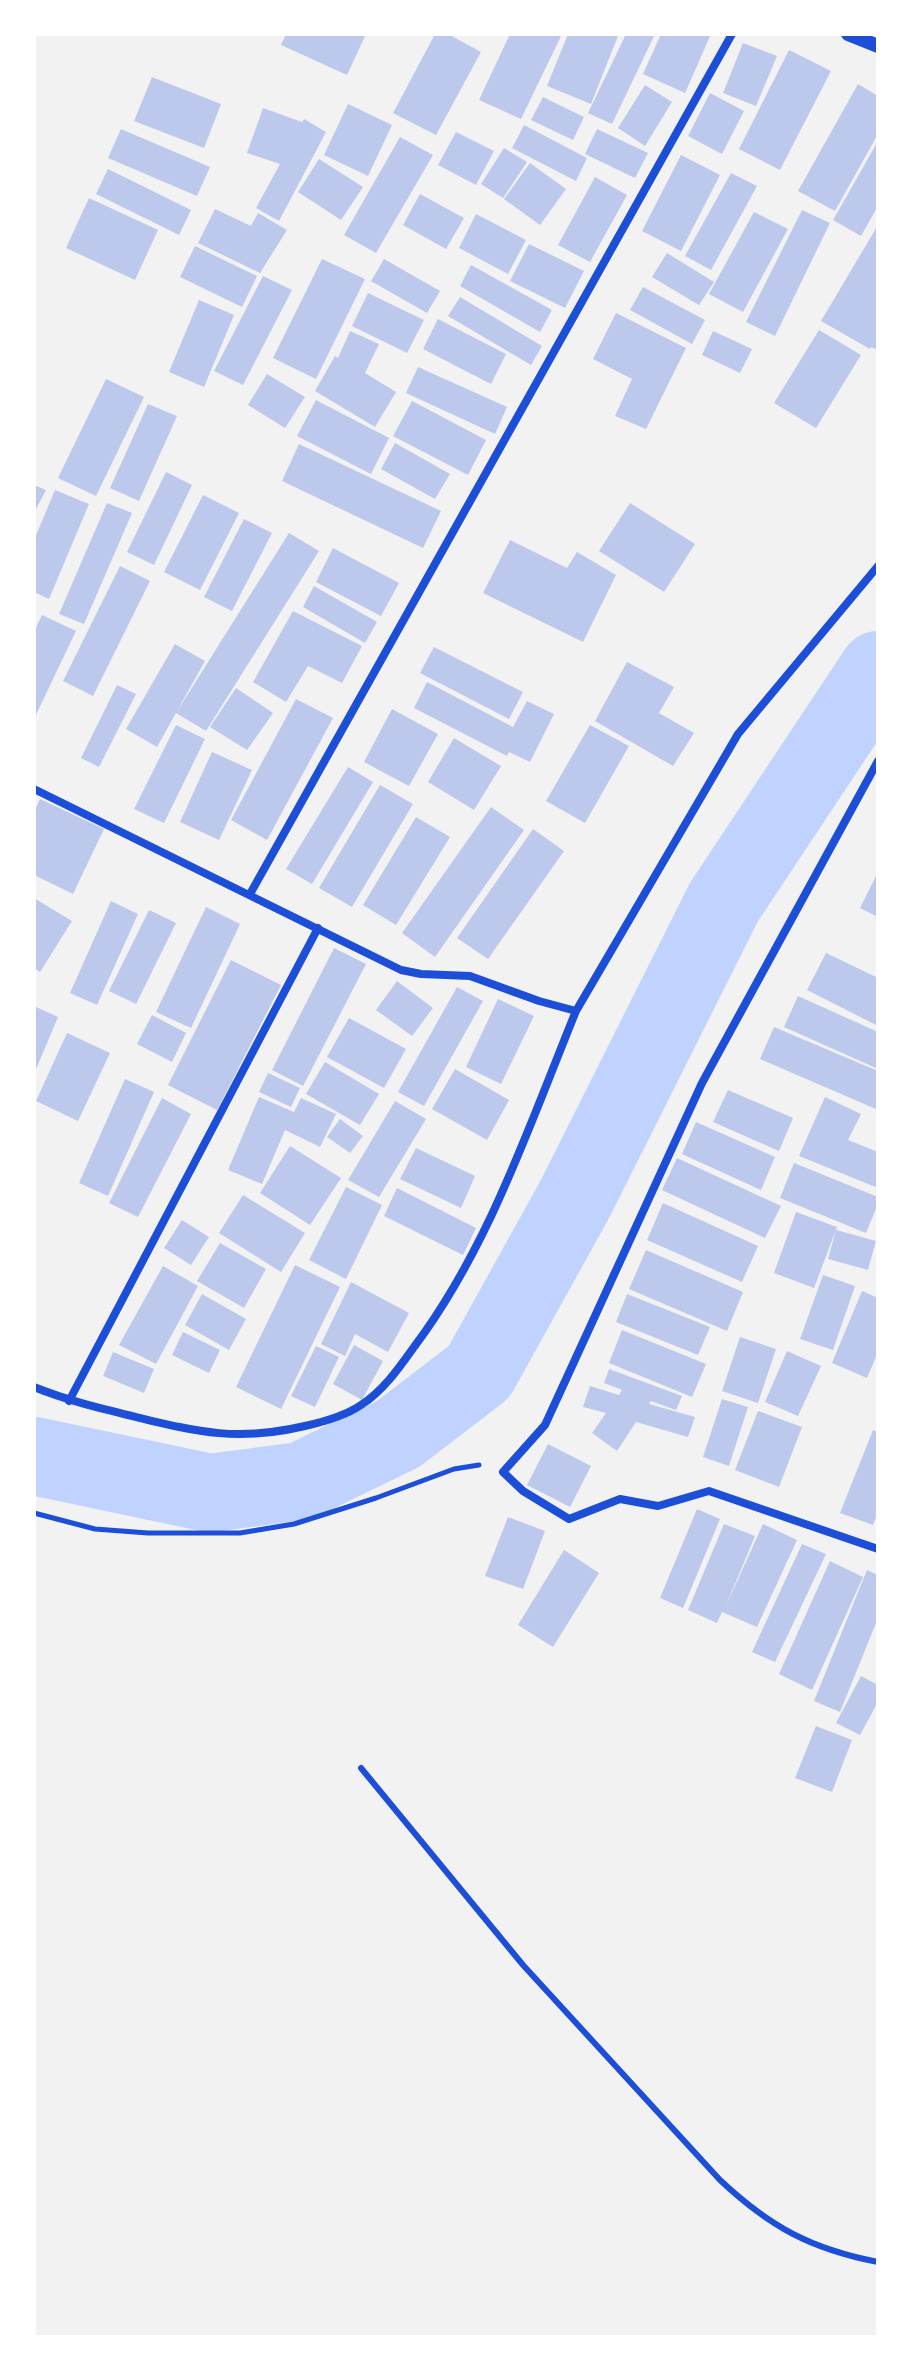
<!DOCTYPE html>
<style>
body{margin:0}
#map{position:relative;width:912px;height:2371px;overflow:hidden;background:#f2f2f2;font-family:"Space Grotesk",sans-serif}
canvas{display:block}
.frame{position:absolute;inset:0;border:36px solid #fff;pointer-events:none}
</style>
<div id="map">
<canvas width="912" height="2371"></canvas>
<div class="frame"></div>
</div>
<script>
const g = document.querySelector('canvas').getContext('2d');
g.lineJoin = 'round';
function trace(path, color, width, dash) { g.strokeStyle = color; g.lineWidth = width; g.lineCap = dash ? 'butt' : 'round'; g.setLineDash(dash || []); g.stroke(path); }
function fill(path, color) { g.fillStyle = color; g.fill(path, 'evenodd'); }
const river = new Path2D(`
 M34,1456L210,1493L301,1481L398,1434L479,1372L575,1199L724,902L878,670`);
const building = new Path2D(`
 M286,34H366L347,75L281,45Z
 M435,34H448L481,52L436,135L393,113Z
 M510,34H562L521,119L479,100Z
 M568,34L618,36L591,104L547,86Z
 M626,34H655L612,124L588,113Z
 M661,34H711L685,93L643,74Z
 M743,43L777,56L756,106L723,93Z
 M789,50L831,71L780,170L739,149Z
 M152,77L221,104L204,148L134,121Z
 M858,84L878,96V134L835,211L798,191Z
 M645,85L672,102L645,146L618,128Z
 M710,93L744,111L722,154L688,136Z
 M543,97L584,117L573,140L531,120Z
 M348,104L392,125L368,176L324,155Z
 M263,108L302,122L304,119L326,132L279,221L256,208L280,164L247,153Z
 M524,125L587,158L576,181L512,148Z
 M121,129L210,167L197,196L108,158Z
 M597,129L648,153L635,178L585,154Z
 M456,132L494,151L476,185L438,165Z
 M400,137L433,155L376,253L344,235Z
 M878,141V206L861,236L833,220Z
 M504,148L527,162L503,198L481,184Z
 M681,155L720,175L681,251L642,231Z
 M319,159L363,187L341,220L298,192Z
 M530,163L566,189L540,225L504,199Z
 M108,169L191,210L179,235L96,194Z
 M731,173L757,186L711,270L685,256Z
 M595,177L627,195L590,262L558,245Z
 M420,194L464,218L446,249L403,225Z
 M89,198L158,230L135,280L66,248Z
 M215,209L251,226L258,213L287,230L260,273L198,243Z
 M802,210L830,223L775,336L746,322Z
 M754,212L788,229L743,312L709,294Z
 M476,214L526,240L508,274L459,248Z
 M878,225V350L871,347L870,349L821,321Z
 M529,244L584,271L565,308L510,281Z
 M195,246L257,276L242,307L180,277Z
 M667,253L714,282L699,305L652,277Z
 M322,259L365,279L316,379L273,358Z
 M384,259L440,291L427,313L371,281Z
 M471,265L552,310L540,332L460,286Z
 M263,276L292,290L243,385L214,371Z
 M643,287L705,320L692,344L630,310Z
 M368,293L424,320L407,353L352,326Z
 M460,297L542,346L531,365L448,316Z
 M199,300L234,315L204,387L169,372Z
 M616,313L686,348L646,429L615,416L632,379L593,359Z
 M438,319L506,354L491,384L423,349Z
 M819,330L861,355L816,428L774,403Z
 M350,331L379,344L365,373L396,392L375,427L315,391L335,356L338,358Z
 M713,331L752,349L740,373L702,355Z
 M418,367L507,407L495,434L406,393Z
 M267,374L305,397L285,428L248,405Z
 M106,379L144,397L96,496L58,478Z
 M316,400L389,438L371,474L297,436Z
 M412,401L486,440L468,475L393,436Z
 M148,404L177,416L139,501L110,488Z
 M395,443L450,474L435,499L381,469Z
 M299,444L441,511L423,548L282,481Z
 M166,472L192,485L154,565L127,552Z
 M34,485L46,490L34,513Z
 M55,490L89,504L49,599L34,592V540Z
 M203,495L239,513L200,590L164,572Z
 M107,503L132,513L84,624L59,614Z
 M630,503L695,544L664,592L599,551Z
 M244,519L272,533L232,611L204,597Z
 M289,533L319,551L206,731L176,713Z
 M510,540L567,568L577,552L616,575L583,642L483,593Z
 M333,548L399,583L381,616L316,582Z
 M120,566L150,581L93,696L63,681Z
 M314,586L377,622L365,643L303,607Z
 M293,611L362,646L342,683L308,666L286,702L253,682Z
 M42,615L76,631L34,719V632Z
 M175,644L205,661L157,747L126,729Z
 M434,647L523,692L509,719L420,673Z
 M627,662L674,687L659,713L694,733L673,766L595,721Z
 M427,682L513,727L527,701L554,714L530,762L509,752L507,756L414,708Z
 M117,685L136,694L99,767L81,758Z
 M236,688L273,713L247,750L210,727Z
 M296,699L333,718L267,840L231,820Z
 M392,709L438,734L409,786L364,762Z
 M176,725L205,739L164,823L134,809Z
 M590,725L629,746L585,823L546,801Z
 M454,738L501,766L474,810L428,782Z
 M212,752L252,770L219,840L180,822Z
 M348,767L373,782L312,884L286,869Z
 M380,785L413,804L352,907L319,888Z
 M40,799L104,829L73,894L34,875V812Z
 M491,807L524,830L435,957L402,933Z
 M416,817L450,837L396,925L363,905Z
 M533,829L564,851L488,959L457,938Z
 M878,872V917L860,908Z
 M34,898L72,921L40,972L34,968Z
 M111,901L138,914L97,1005L70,993Z
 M206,907L240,924L191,1028L156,1012Z
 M149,910L176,923L136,1004L109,991Z
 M334,948L366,964L303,1086L272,1070Z
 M826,953L878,978V1026L807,990Z
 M231,960L281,985L217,1110L168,1085Z
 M397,981L433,1008L412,1036L376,1010Z
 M457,987L483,1001L424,1106L398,1092Z
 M798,996L878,1032V1069L784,1027Z
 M498,999L534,1016L501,1084L466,1067Z
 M34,1006L58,1017L34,1074Z
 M152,1015L186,1033L172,1062L137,1044Z
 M349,1018L406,1049L384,1088L327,1057Z
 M774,1027L878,1071V1110L760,1059Z
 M67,1033L110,1053L78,1121L36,1101Z
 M325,1062L379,1094L360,1125L306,1094Z
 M455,1069L509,1100L487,1140L432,1109Z
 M268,1073L300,1088L291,1107L259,1092Z
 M125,1079L154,1092L108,1196L79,1183Z
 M728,1090L793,1118L779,1151L713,1122Z
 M259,1097L294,1112L301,1098L336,1114L320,1147L285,1130L262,1184L228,1170Z
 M825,1097L861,1114L848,1140L878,1152V1188L799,1156Z
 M162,1098L191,1114L138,1217L109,1203Z
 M395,1101L426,1119L379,1197L348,1180Z
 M340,1119L363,1136L350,1153L327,1137Z
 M696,1122L775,1157L761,1190L682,1154Z
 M290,1146L341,1178L310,1225L260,1193Z
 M416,1148L475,1176L461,1208L400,1179Z
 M677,1158L781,1206L765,1238L662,1190Z
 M794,1163L878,1197V1204L866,1233L780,1198Z
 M346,1187L382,1205L346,1279L309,1260Z
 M397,1188L476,1228L463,1255L384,1216Z
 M243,1195L305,1233L281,1272L219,1233Z
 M663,1203L758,1246L742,1282L647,1240Z
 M796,1212L837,1227L814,1288L774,1273Z
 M182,1220L209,1237L191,1265L164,1248Z
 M836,1230L876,1241L868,1270L828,1259Z
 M220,1243L266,1269L244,1308L197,1281Z
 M646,1250L743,1292L727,1331L629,1289Z
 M295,1265L340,1287L281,1409L236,1387Z
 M163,1266L198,1286L156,1364L119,1345Z
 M823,1275L855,1286L833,1350L800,1339Z
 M351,1282L409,1313L388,1352L355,1334L345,1356L321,1344Z
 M862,1291L878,1298V1352L867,1378L832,1363Z
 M202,1294L246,1319L229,1350L185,1325Z
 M627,1294L710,1327L698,1355L616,1322Z
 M622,1330L706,1364L692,1397L609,1363Z
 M183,1332L220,1350L209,1373L172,1355Z
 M740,1337L776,1349L758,1403L722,1391Z
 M354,1345L383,1361L362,1400L333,1384Z
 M316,1346L339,1357L315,1407L291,1396Z
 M787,1351L821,1366L798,1416L765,1402Z
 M113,1352L154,1369L144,1393L103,1376Z
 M609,1369L682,1396L676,1410L651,1401L649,1404L695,1417L688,1437L636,1422L617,1451L592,1433L606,1413L583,1407L590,1386L619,1395L622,1390L604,1383Z
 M722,1399L748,1407L729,1466L703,1457Z
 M758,1411L802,1427L779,1487L735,1470Z
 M873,1430L878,1432V1512L873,1525L840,1513Z
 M548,1444L591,1466L570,1507L527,1485Z
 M697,1509L720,1519L683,1608L660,1598Z
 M508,1517L545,1531L523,1589L485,1576Z
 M724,1524L755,1536L725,1608L763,1524L797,1540L757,1627L722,1612L717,1623L688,1610Z
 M802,1544L826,1554L775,1662L752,1652Z
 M564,1550L599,1573L553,1647L518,1625Z
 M830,1561L863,1577L812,1690L779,1674Z
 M867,1570L878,1575V1618L840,1712L814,1701Z
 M861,1676L878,1685V1702L860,1735L836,1723Z
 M816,1726L852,1740L832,1792L795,1778Z`);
const path = new Path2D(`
 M34,1513L95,1529L148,1533H240L294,1524L376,1498L454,1469L479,1465`);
const service = new Path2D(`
 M361,1768L523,1965L720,2180C770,2227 811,2249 878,2262`);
const minor = new Path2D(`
 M878,761L702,1083L545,1425L503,1472L523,1491L569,1519L620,1499L658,1506L709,1491L878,1549
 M34,789L401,970L421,974L470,976L539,1001L576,1011C529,1126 489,1247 414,1347C399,1368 383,1391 361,1405C345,1416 323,1422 305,1426C237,1442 198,1432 132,1416C99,1408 66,1400 34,1387
 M250,894L732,34
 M576,1011L738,734L878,566
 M69,1401L318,928`);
const tertiary = new Path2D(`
 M848,34L878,46`);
trace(river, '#bfd3fe', 78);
fill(building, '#bdc9ec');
trace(path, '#1d4ed8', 5);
trace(service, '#1d4ed8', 6);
trace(minor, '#1d4ed8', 8);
trace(tertiary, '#1d4ed8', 14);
</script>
